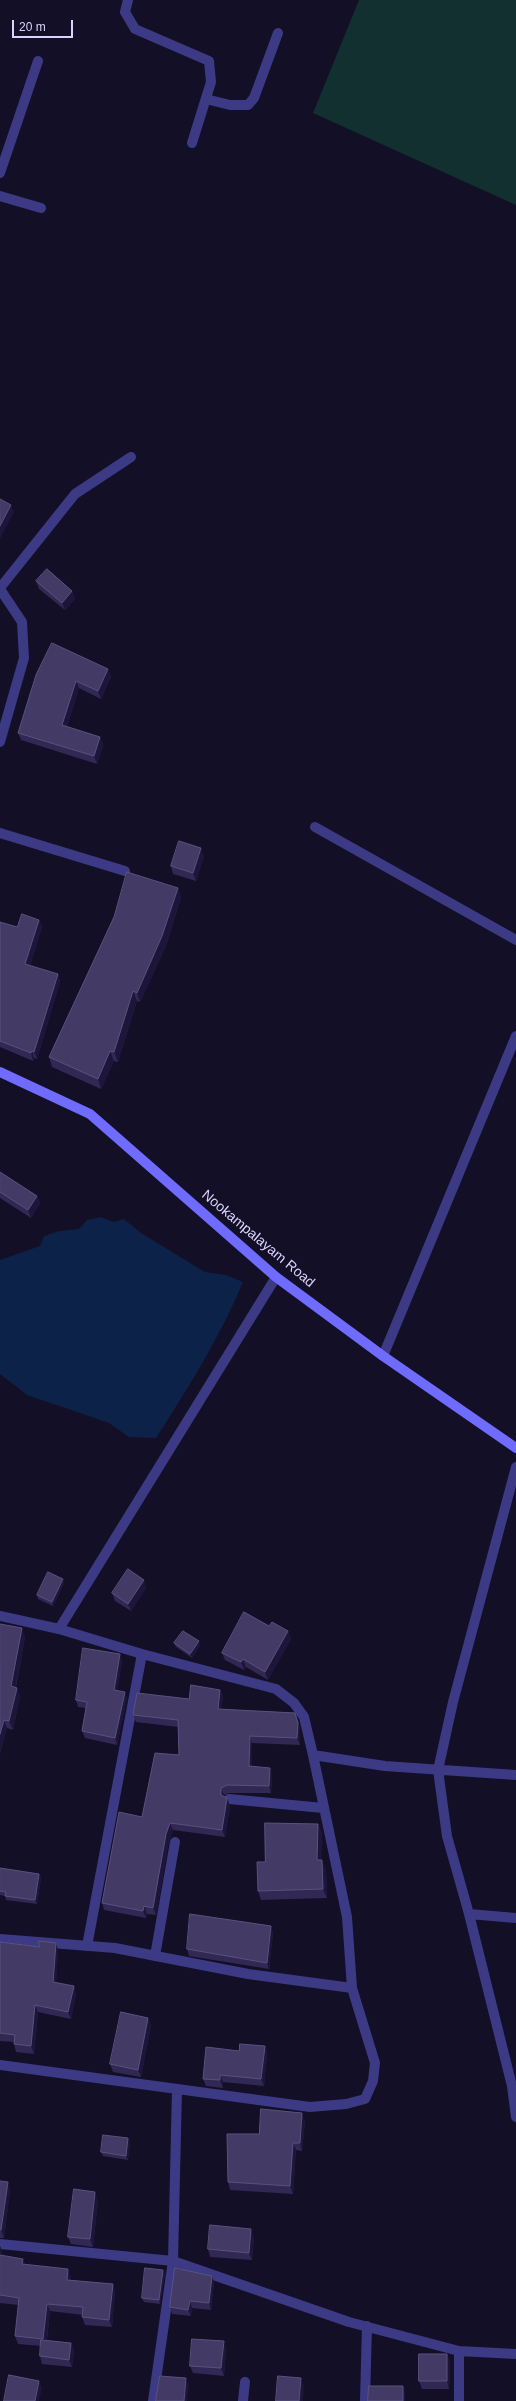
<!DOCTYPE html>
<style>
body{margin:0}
#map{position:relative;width:516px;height:2401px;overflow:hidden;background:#130f26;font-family:Arial,sans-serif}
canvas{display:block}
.scale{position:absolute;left:12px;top:20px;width:61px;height:18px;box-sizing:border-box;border:2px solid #d9d4ff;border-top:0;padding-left:5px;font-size:12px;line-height:14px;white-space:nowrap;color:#d9d4ff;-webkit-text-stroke:3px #130f26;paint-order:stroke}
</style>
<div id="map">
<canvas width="516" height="2401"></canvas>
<div class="scale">20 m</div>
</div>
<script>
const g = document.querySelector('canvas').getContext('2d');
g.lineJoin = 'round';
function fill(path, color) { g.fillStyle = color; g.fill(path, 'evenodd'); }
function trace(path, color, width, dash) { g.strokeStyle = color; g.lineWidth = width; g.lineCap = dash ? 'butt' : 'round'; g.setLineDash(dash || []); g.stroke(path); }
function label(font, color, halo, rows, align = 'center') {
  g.font = font + ' Arial,sans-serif'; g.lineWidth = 3; g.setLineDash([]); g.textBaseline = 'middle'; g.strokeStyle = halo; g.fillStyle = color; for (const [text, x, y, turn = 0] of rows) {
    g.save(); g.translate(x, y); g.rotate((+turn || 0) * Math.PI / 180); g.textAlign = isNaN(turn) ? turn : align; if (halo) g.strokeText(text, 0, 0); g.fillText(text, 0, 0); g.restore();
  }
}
const green = new Path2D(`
 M359,0H516V205L313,113Z`);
const water = new Path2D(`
 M101,1217L114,1222L124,1219L141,1233L205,1272L226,1275L243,1282C220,1337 189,1387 156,1438L129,1437L109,1423L27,1395L0,1374V1260L40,1246L44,1236L59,1231L79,1229L87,1220Z`);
const street = new Path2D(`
 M128,0L125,12L135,29L209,61L211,82L192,143
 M206,99L230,105H248L254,98L278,33
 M0,173L38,61
 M0,196L41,208
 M0,588L75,494L131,457
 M0,589L22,622L24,658L0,742
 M315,827L516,940
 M0,833L125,871
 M383,1356L516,1036
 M516,1467L453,1702L438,1770L447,1836L469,1914L512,2086L516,2117
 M0,1616L59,1629L142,1654L276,1689L294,1703L304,1717L313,1755L347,1917L352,1988L375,2063L373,2081L365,2099L346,2104L310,2107L0,2065
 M59,1629L276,1277
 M313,1755L385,1766L516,1775
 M229,1799L323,1808
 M469,1914L516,1918
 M0,1939L115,1948L248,1974L352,1988
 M87,1946L142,1654
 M155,1956L175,1842
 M0,2244L173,2261L349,2322L459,2351L516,2354
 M153,2401L173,2261L177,2089
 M243,2401L245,2382
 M365,2401L367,2326
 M459,2401V2351`);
const secondary = new Path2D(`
 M0,1072L90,1114L276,1277L383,1356L516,1448`);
const wall = new Path2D(`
 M36,581L72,591L75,599L65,610L39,589Z
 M108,669L111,677L101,699L79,688L67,727L100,737L103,745L97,764L21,740L18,733L36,675Z
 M204,856L196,881L173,874L171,866Z
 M178,888L181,898L166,946L140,1002L137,1001L118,1062L114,1061L101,1089L52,1067L49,1057Z
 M39,920L42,927L30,966L58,974L60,982L37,1059L34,1058L33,1061L0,1047V922L17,927Z
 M0,1172L37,1196L40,1203L31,1218L0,1198Z
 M64,1583L53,1606L38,1599L37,1595Z
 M146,1588L131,1611L115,1601L112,1593Z
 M0,1624L25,1637L16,1687L20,1696L13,1730L7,1728L0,1753Z
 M269,1626L288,1631L291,1639L268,1680L246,1667L244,1670L225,1660L222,1653Z
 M174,1643L200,1645L192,1658L176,1647Z
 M120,1654L122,1661L117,1691L127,1698L117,1745L85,1738L82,1731L86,1708L78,1707L76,1700Z
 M220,1690L223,1697L221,1709L295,1713L298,1720L300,1730V1745L252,1743V1766L272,1775L271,1793H229L224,1795V1797L230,1806L225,1837L173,1830L169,1841L156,1915L147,1914L146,1918L104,1910L102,1903L142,1817L179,1755L178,1727L136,1722L133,1715Z
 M318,1824L322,1834L321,1860L326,1870L327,1898L261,1900L258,1891L265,1862Z
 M0,1868L39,1874L41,1878L37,1904L6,1900L5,1896L0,1895Z
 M271,1926L273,1933L269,1969L189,1956L187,1949Z
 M0,1942L39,1947L56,1943L58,1950L56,1983L74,1986L76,1994L71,2019L38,2012L34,2054L16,2052L14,2044V2042L0,2041Z
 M148,2018L151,2026L141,2077L113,2072L110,2064Z
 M265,2046L267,2054L264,2086L223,2082V2088L206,2086L203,2079L239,2051Z
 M305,2121L302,2151L296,2150L293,2194L230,2190L228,2182L259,2134Z
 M128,2138L130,2142L128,2160L103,2156L101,2152Z
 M0,2181L10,2190L4,2238H0Z
 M98,2200L93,2247L71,2244L68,2237Z
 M254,2237L252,2260L210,2257L208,2249Z
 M0,2246L2,2251L1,2256L25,2264L71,2277L70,2280L113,2284L115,2292L112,2327L85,2325L82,2317L83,2315L50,2311L47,2340L71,2343L74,2351L72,2367L42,2364L40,2356L41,2346L18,2344L15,2336L19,2305L0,2303Z
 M163,2270L165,2274L160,2304L144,2302L142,2298Z
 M212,2276L214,2282L211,2310L192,2308L191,2316L172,2314L170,2307Z
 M226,2349L224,2376L193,2373L190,2366Z
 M447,2354L450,2362L449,2389H422L419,2381Z`);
const shadedWall = new Path2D(`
 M11,505L14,512L0,539V526Z
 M72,591L75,599L65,610L62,603Z
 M108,669L111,677L101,699L98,691Z
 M76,681L79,688L65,733L62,725Z
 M100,737L103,745L97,764L94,756Z
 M201,848L204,856L196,881L193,873Z
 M178,888L181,898L166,946L140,1002L137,993Z
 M39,920L42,927L28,972L25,964Z
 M58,974L60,982L37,1059L34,1052Z
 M133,991L137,1001L118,1062L114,1052Z
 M32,1051L34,1058L33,1061L31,1053Z
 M110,1051L114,1061L101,1089L98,1079Z
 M37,1196L40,1203L31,1218L28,1210Z
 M63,1579L64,1583L53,1606L52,1602Z
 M144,1580L146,1588L131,1611L128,1604Z
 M22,1628L25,1637L14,1695L11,1686Z
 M288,1631L291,1639L268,1680L265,1672Z
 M199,1641L200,1645L192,1658L190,1654Z
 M120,1654L122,1661L116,1697L114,1690Z
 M243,1659L246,1667L244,1670L241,1662Z
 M17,1688L20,1696L13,1730L9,1721Z
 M220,1690L223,1697L220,1716L218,1709Z
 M125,1692L127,1698L117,1745L115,1738Z
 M295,1713L298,1720L300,1730V1745L297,1738Z
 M4,1720L7,1728L0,1753V1734Z
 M250,1736L252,1743V1773L249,1766Z
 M270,1768L272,1775L271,1793L269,1786Z
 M221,1788L224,1795L223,1802L221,1795Z
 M227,1798L230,1806L225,1837L222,1830Z
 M170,1823L173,1830L169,1841L156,1915L153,1908L166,1834Z
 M318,1824L322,1834L321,1870L317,1860Z
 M322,1860L326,1870L327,1898L323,1889Z
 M39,1874L41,1878L37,1904L35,1900Z
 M144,1906L147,1914L146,1918L143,1911Z
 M271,1926L273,1933L269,1969L267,1963Z
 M56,1943L58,1950L56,1990L53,1982Z
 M74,1986L76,1994L71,2019L68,2012Z
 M35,2005L38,2012L34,2054L31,2046Z
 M148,2018L151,2026L141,2077L138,2070Z
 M265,2046L267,2054L264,2086L261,2079Z
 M220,2075L223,2082V2088L220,2080Z
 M302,2113L305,2121L302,2151L300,2143Z
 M128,2138L130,2142L128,2160L126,2156Z
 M293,2143L296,2150L293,2194L290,2186Z
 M8,2182L10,2190L4,2238L1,2230Z
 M95,2192L98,2200L93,2247L90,2239Z
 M251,2229L254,2237L252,2260L249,2253Z
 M0,2246L2,2251L0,2263Z
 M23,2259L26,2266L22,2264Z
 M68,2269L71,2277L70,2287L67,2280Z
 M163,2270L165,2274L160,2304L159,2300Z
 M212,2276L214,2282L211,2310L209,2303Z
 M113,2284L115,2292L112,2327L109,2320Z
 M190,2301L192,2308L191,2316L188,2310Z
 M47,2304L50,2311L46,2346L43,2339Z
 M224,2341L226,2349L224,2376L221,2368Z
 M71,2343L74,2351L72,2367L69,2360Z
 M447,2354L450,2362L449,2389L447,2381Z
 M186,2378L189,2386L187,2401H184Z
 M301,2378L304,2386L303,2401H299Z
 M39,2381L42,2388L39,2401H35Z
 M403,2386L405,2393V2401H403Z`);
const building = new Path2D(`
 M0,499L11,505L0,526Z
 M47,569L72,591L62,603L36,581Z
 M52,643L108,669L98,691L76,681L62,725L100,737L94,756L18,733L36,675Z
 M179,841L201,848L193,873L171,866Z
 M127,872L178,888L162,936L137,993L133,991L114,1052L110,1051L98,1079L49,1057L114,917Z
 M22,914L39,920L25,964L58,974L34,1052L32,1051L31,1053L0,1041V922L17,927Z
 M0,1172L37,1196L28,1210L0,1192Z
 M128,1569L144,1580L128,1604L112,1593Z
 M48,1572L63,1579L52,1602L37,1595Z
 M244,1612L269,1626L272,1622L288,1631L265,1672L243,1659L241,1662L222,1653Z
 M0,1624L22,1628L11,1686L17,1688L9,1721L4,1720L0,1734Z
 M183,1631L199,1641L190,1654L174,1643Z
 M83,1648L120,1654L114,1690L125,1692L115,1738L82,1731L87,1702L76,1700Z
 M191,1685L220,1690L218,1709L295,1713L298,1723L297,1738L250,1736L249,1766L270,1768L269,1786L227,1785L221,1788V1795L227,1798L222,1830L170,1823L166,1834L153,1908L144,1906L143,1911L102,1903L119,1812L142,1817L155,1753L179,1755L178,1720L133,1715L137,1693L189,1699Z
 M265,1823L318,1824L317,1860H322L323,1889L258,1891L257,1862H265Z
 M0,1868L39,1874L35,1900L5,1896L6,1892L0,1891Z
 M190,1914L271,1926L267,1963L187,1949Z
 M39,1941L56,1943L53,1982L74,1986L68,2012L35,2005L31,2046L14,2044L15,2035L0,2033V1942L39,1947Z
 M121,2012L148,2018L138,2070L110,2064Z
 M240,2044L265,2046L261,2079L220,2075V2080L203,2079L206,2047L239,2051Z
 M261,2109L302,2113L300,2143H293L290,2186L228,2182L227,2134H259Z
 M103,2135L128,2138L126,2156L101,2152Z
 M0,2181L8,2182L1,2230H0Z
 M74,2189L95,2192L90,2239L68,2237Z
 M210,2225L251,2229L249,2253L208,2249Z
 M0,2255L23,2259L22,2264L68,2269L67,2280L113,2284L109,2320L82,2317L83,2307L47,2304L43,2339L15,2336L19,2298L0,2295Z
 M145,2268L163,2270L159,2300L142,2298Z
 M175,2268L212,2276L209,2303L190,2301L188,2310L170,2307Z
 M192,2339L224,2341L221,2368L190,2366Z
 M41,2340L71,2343L69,2360L40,2356Z
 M419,2354H447V2381H419Z
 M9,2375L39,2381L35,2401H4Z
 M160,2376L186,2378L184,2401H156Z
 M278,2376L301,2378L299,2401H276Z
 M369,2386H403V2401H368Z`);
const streetNames = [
 ["Nookampalayam Road",258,1239,40]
];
fill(green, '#12302f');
fill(water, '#0c2248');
trace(street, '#3d3a85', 10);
trace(secondary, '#6f6bff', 10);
fill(wall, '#312854');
fill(shadedWall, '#1d163a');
fill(building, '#433a66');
trace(building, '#5a527e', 1);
label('14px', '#d9d4ff', '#130f26', streetNames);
</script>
